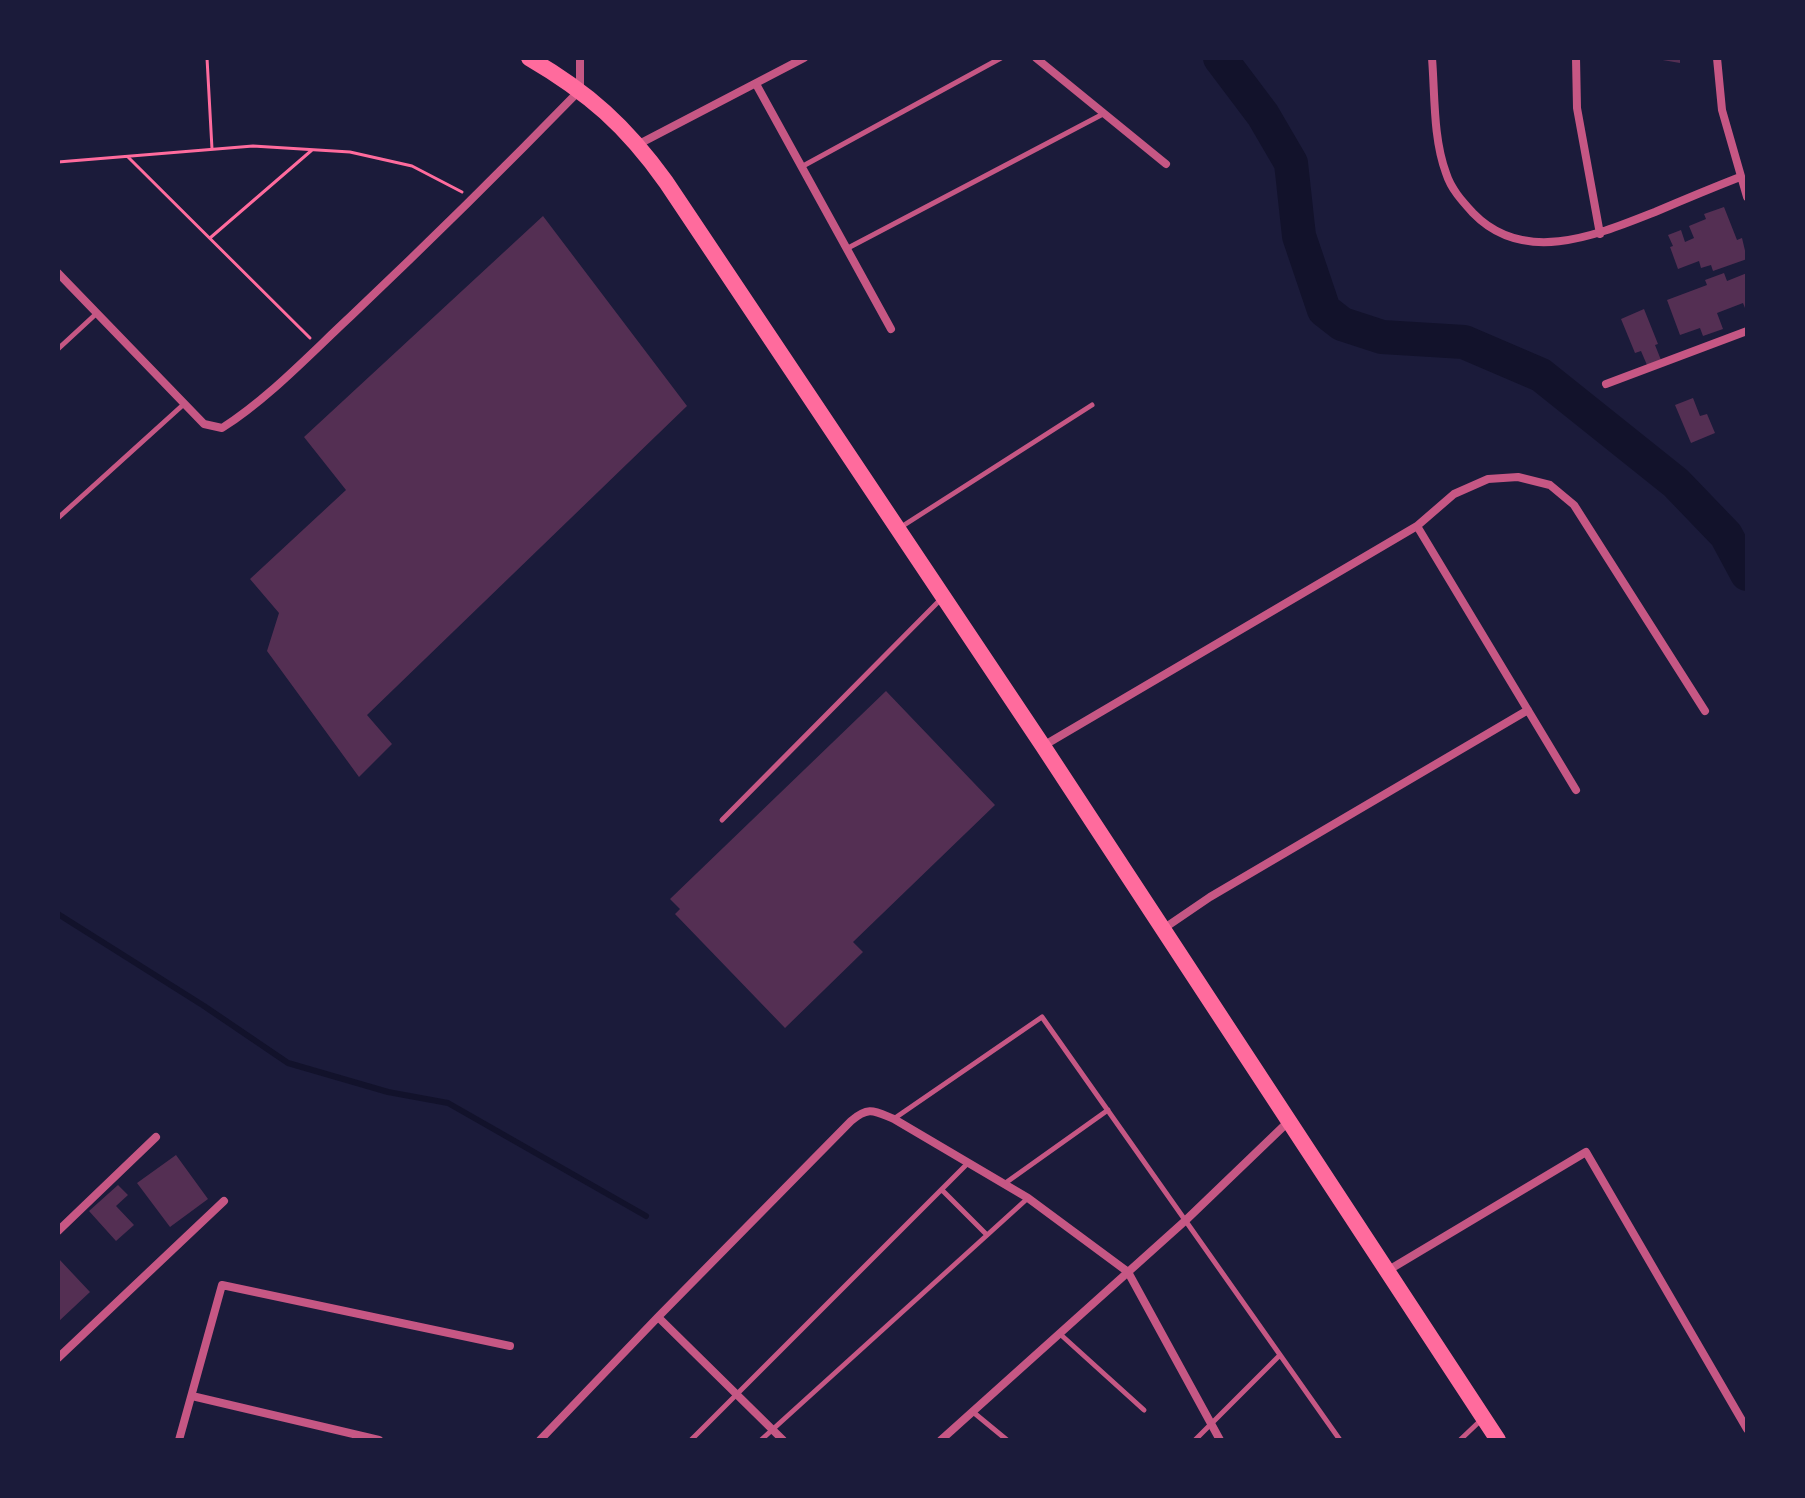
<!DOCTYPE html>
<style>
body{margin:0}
#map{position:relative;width:1805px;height:1498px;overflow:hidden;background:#1b1b3a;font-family:"Titillium Web",sans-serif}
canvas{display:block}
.frame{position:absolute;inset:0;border:60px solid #1b1b3a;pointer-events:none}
</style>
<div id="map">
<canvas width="1805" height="1498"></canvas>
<div class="frame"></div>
</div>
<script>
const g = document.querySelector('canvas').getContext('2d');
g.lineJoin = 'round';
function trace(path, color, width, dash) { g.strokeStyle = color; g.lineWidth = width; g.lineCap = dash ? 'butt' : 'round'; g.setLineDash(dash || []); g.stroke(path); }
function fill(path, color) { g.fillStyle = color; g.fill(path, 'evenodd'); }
const stream = new Path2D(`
 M58,914L204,1006L288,1063L388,1092L448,1103L646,1216`);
const river = new Path2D(`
 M1220,58L1263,115L1291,163L1299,236L1324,310L1342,324L1382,337L1464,342L1541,375L1676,483L1726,535L1747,574`);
const building = new Path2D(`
 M1651,58H1680V63Z
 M1724,207L1737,240L1742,238L1747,259L1713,271L1711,265L1701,268L1699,261L1678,269L1670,247L1673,246L1668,235L1681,230L1685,242L1694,238L1689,226L1706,219L1704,214Z
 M543,216L687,406L367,715L392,744L359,777L267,651L279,613L250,579L346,490L304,437Z
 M1724,273L1727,281L1747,273V313L1743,303L1717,313L1723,329L1703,336L1700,328L1680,335L1667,300L1707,285L1705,280Z
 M1644,309L1658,344L1655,345L1661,360L1647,365L1641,351L1635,353L1621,319Z
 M1693,398L1700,416L1707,414L1715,433L1691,443L1675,405Z
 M886,691L995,805L853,942L863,952L785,1028L675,914L680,909L670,899Z
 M176,1155L208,1199L170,1227L137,1183Z
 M118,1185L128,1195L116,1206L134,1225L116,1241L89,1211Z
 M58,1258L90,1292L58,1322Z`);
const path = new Path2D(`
 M207,58L212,149
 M128,157L310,338
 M58,162L253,146L350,152L412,166L462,192
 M210,238L312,150`);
const service = new Path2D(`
 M803,166L1001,58
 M848,248L1103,114
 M58,349L97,313
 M58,518L184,404
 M901,527L1092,405
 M722,820L940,600
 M895,1118L1042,1017L1340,1440
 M1004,1184L1108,1110
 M942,1190L987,1235
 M1060,1334L1144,1410
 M973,1412L1007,1440
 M691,1440L968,1163
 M761,1440L1028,1198
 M1195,1440L1280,1355
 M1460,1440L1480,1421`);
const minor = new Path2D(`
 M1036,58L1166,164
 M1432,58C1435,95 1433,138 1446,173C1451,189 1462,201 1473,213C1524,266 1597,235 1655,212C1683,200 1712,188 1740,177
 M1576,58L1577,108L1600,234
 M1717,58L1722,110L1747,197
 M756,84L891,329
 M639,144L804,58
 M58,273L204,424L222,428C269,398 310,354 351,316C429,242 505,167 580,90V58
 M1606,384L1747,331
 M1417,526L1576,790
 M1043,746L1417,526L1454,494L1488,479L1518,477L1550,485L1574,505L1705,711
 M1163,929L1210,897L1528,710
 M58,1231L156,1137
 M1387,1271L1586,1152L1747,1429
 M658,1317L783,1440
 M58,1358L224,1201
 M192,1396L379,1440
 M179,1440L222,1285L510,1346
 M540,1440L658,1317L851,1121C869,1106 874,1111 894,1119L1028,1198L1128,1272L1220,1440
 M941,1440L1186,1220L1288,1122`);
const secondary = new Path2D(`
 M529,58C589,93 626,126 666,182L1043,746L1498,1440`);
trace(stream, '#12122b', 6);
trace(river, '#12122b', 34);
fill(building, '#542f53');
trace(path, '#ff6b9d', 3);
trace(service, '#c65784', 5);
trace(minor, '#c65784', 8);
trace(secondary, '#ff6b9d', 16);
</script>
